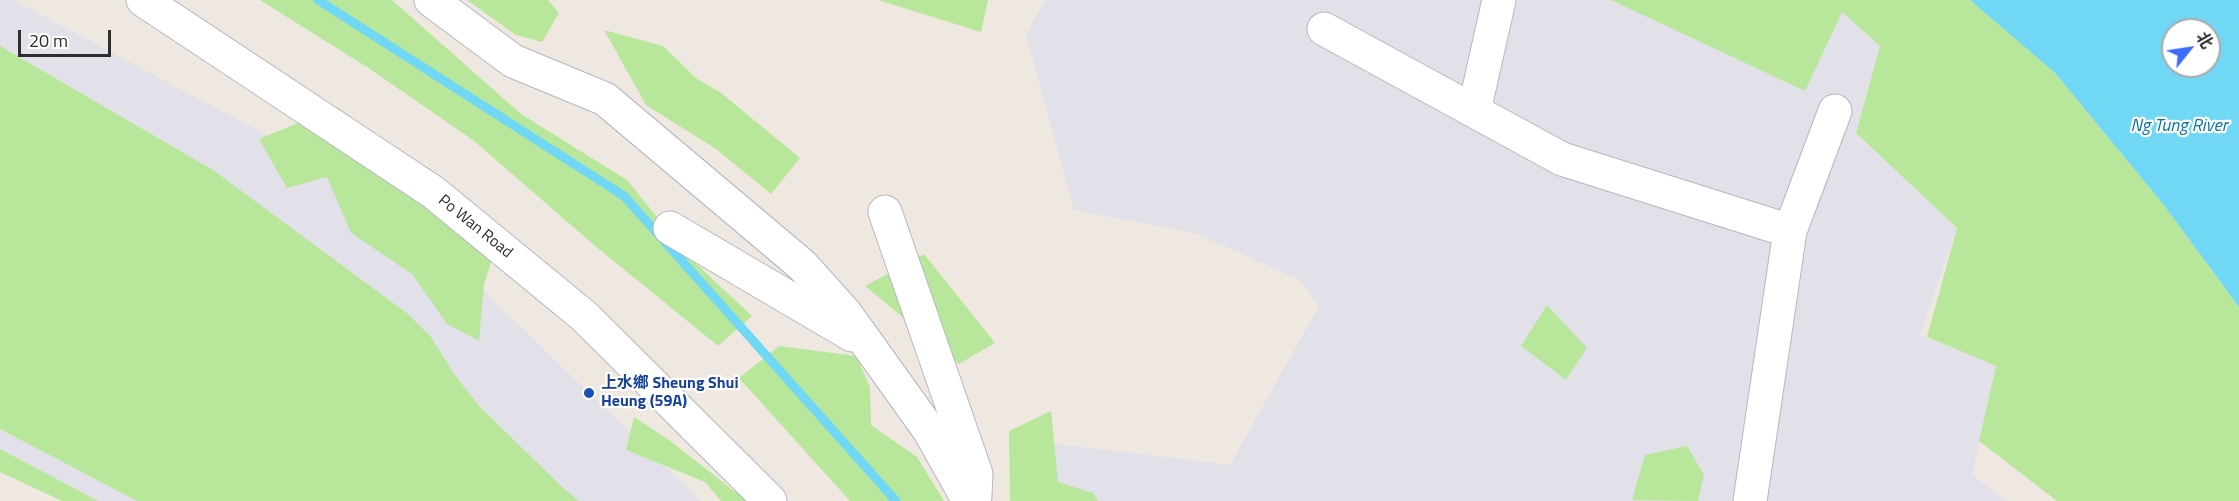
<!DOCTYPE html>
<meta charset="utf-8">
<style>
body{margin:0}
#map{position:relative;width:2239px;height:501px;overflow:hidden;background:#efe8e0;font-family:"Titillium Web","Noto Sans SC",sans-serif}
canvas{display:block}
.north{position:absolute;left:2161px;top:18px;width:60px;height:60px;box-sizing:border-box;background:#fff;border:2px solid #ababab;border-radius:50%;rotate:60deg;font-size:16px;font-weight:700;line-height:24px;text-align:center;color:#2e2e2e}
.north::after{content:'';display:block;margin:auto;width:21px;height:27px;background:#3d6aff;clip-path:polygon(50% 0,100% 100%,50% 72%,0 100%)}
.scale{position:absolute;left:18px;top:30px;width:93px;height:27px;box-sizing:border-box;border:3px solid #2e2e2e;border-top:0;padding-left:8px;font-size:18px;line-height:21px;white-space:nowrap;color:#2e2e2e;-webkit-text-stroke:4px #fff;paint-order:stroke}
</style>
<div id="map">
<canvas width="2239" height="501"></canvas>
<div class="north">北</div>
<div class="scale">20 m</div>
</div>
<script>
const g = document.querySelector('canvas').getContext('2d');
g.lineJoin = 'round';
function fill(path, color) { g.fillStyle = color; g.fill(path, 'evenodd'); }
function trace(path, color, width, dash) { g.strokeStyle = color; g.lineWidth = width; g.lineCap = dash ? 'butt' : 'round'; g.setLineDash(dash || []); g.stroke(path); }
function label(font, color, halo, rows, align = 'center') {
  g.font = font + ' "Titillium Web","Noto Sans SC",sans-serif'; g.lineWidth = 4.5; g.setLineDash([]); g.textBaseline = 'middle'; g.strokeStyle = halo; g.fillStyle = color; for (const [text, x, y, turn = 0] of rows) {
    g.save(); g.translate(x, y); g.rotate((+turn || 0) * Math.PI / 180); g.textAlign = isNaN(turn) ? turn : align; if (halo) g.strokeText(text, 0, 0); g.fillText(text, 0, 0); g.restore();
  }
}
const industrial = new Path2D(`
 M0,0H13L389,200L701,501H82L0,459Z
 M1045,0H1616L1842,11L1880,46L1856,133L1957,228L1920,335L1996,366L1972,475L2007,501H1029L1023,440L1230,465L1319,306L1300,280L1195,233L1074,210L1026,35Z`);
const green = new Path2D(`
 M260,0H392L521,114L627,180L691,259L752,316L718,346L594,245L474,141L370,69Z
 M467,0H548L559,13L542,42L516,35Z
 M878,0H988L981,32Z
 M1611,0H1970L2055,73L2163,204L2239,307V501H2057L1979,441L1996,366L1927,337L1957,228L1856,133L1880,46L1842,12L1805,91Z
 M604,30L663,46L697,79L720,92L800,158L771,194L716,149L646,105Z
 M0,46L213,170L408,314L431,337L454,374L479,406L562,487L579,501H137L0,429Z
 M337,107L502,229L484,284L479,341L447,324L412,274L351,233L327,177L287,188L259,139Z
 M924,254L995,343L959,364L865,286Z
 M1547,305L1587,348L1566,380L1521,346Z
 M779,346L856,356L870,387L871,425L917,457L944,501H850L739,378Z
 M1051,411L1058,482L1093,493L1098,501H1010L1009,431Z
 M634,417L669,440L747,501H721L705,482L626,450Z
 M1687,446L1704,475L1698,501L1632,500L1645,455Z
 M0,449L98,501H62L0,472Z`);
const water = new Path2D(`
 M1970,0H2239V307L2163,204L2055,73ZM2173,30H2209V66H2173Z`);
const stream = new Path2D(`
 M318,0L624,196L896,501`);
const minor = new Path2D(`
 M143,0L433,192L584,316L770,501
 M431,0L513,61L605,99L802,265L846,314L929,430L969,501
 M1324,29L1562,159L1790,231
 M1474,111L1499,0
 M885,212L976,474L975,496
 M670,228L852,335
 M1750,501L1790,231L1835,111`);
const markers = [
 [589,393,6,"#1a4fb4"]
];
const streetNames = [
 ["Po Wan Road",475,227,39]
];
const transitNames = [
 ["上水鄉 Sheung Shui",601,384],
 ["Heung (59A)",601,402]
];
const waterNames = [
 ["Ng Tung River",2179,127]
];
fill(industrial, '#e2e0e8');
fill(green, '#b8e79b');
fill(water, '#70d7f4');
trace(stream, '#70d7f4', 9);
trace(minor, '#b4b7c1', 35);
trace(minor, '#fff', 33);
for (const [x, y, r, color] of markers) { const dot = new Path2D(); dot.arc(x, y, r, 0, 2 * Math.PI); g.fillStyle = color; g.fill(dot); trace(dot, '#fff', 2); }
label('16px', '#2e2e2e', '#fff', streetNames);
label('bold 16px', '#164399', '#fff', transitNames, 'left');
label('italic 18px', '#0877a7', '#fff', waterNames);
</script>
